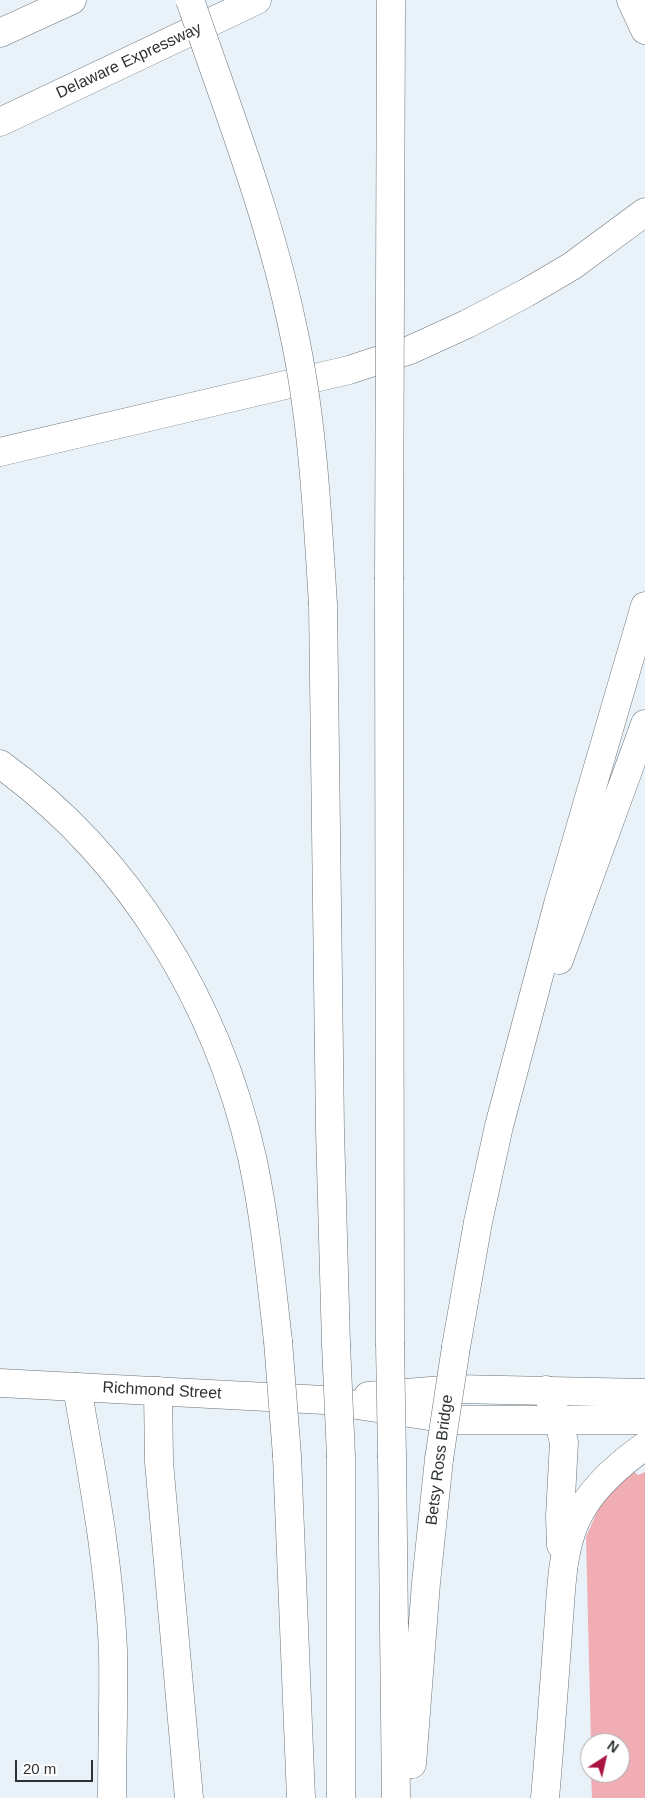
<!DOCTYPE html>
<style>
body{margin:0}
#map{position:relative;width:645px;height:1798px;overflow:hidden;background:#e8f2f8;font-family:Arial,sans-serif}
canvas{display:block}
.north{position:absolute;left:580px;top:1733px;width:50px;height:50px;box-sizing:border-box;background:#fff;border:1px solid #abadae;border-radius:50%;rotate:35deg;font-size:14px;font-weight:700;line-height:20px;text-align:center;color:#2e3234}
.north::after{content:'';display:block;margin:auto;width:18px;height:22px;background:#aa1542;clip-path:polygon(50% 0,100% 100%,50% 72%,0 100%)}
.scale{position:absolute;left:15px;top:1760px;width:78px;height:22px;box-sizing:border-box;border:2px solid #2e3234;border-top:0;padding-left:6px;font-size:15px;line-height:18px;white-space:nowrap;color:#2e3234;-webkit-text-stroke:4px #fff;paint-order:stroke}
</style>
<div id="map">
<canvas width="645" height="1798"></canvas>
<div class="north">N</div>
<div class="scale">20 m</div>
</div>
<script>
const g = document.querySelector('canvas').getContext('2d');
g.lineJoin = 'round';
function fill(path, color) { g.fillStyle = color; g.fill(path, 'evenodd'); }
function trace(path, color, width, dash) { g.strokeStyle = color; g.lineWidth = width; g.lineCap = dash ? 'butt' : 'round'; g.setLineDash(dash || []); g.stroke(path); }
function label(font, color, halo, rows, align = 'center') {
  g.font = font + ' Arial,sans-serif'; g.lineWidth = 5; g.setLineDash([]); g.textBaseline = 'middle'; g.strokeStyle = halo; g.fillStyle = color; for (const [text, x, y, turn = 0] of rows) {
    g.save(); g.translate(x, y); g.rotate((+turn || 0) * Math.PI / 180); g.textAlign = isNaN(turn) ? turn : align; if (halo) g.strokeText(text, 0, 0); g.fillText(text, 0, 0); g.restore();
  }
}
const green = new Path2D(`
 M632,1470L638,1475L645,1472V1798H592L591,1773H620V1743H591L586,1537L603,1498Z`);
const minor = new Path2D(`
 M77,1387C92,1474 109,1561 113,1650C114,1699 112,1749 112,1798`);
const major = new Path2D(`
 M0,1383L324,1400L455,1420H645
 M368,1396L456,1389L645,1393`);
const highway = new Path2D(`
 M631,0L645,30
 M0,33L72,0
 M0,122L257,0
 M0,452L349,370L410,350L467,324L526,293L572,266L645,212
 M389,580L390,1343
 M323,604L330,1130L336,1344
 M0,764C129,857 217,1002 252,1157C265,1217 271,1280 278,1341
 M559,960L645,724
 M456,1347L478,1222L499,1126L558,904L645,606
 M546,1390L558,1420L564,1442L560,1516L561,1545
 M158,1391L159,1462L189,1798
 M287,1456L301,1798
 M392,1457L396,1798
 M412,1764L426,1583L439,1459
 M341,1798V1457
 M545,1798C550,1743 554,1687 558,1632C561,1597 561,1552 576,1520C590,1489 618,1465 645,1446`);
const highwayBridge = new Path2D(`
 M190,0C227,108 270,217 293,329C313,420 317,512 323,604
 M389,580L391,0
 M278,1341L287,1456
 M390,1343L392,1457
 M336,1344L341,1457
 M439,1459L456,1347`);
const streetNames = [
 ["Delaware Expressway",129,61,-25],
 ["Richmond Street",162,1391,3],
 ["Betsy Ross Bridge",440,1460,-83]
];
fill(green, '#f1adb4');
trace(minor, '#6b7479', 29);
trace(major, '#6b7479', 29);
trace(highway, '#6b7479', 29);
trace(minor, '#fff', 28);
trace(major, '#fff', 28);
trace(highway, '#fff', 28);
trace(highwayBridge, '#6b7479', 29, []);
trace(highwayBridge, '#fff', 28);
label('16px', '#2e3234', '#fff', streetNames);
</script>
